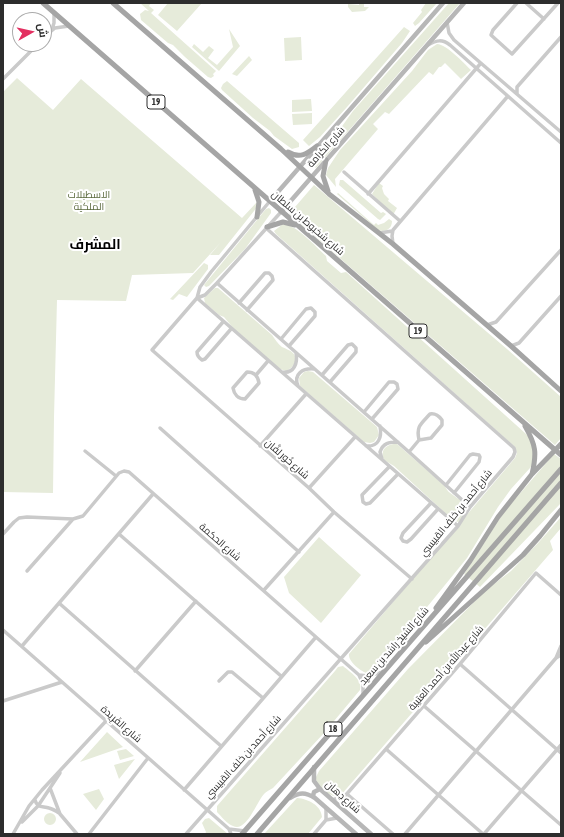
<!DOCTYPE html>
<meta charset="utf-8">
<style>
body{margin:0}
#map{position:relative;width:564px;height:837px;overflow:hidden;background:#fff;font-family:"Asap Condensed",Cairo,sans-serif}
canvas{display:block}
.frame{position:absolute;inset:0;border:4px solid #2d2d2d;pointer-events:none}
.north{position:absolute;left:12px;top:12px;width:40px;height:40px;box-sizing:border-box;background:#fff;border:1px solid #ababab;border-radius:50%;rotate:82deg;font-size:11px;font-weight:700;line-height:16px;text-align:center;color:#2d2d2d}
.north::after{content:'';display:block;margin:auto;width:14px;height:18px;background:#e33061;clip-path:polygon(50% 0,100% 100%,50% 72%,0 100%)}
</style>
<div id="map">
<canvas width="564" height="837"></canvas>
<div class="frame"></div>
<div class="north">ش</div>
</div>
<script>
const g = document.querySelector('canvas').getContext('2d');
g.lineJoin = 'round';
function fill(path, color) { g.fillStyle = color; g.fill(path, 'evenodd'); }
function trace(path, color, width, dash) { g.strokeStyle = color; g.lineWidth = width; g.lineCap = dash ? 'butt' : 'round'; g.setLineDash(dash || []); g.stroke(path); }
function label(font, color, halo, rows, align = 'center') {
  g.font = font + ' "Asap Condensed",Cairo,sans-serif'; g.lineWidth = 4; g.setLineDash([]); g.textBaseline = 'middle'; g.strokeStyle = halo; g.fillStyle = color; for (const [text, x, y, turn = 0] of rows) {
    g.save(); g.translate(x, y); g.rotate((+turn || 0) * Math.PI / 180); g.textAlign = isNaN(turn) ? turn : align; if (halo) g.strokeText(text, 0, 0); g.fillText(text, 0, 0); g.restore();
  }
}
const green = new Path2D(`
 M140,3H151L149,6L154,10L151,13L216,71L213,74L214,76L211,78L208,77L185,57L173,45L168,43L141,20L140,14L145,10L149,11Z
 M168,3H202L177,31L158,15Z
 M359,3H364V7H369L365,11L352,12L348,7V4L359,5Z
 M426,3H437L419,23L415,26L413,23L422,12L421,10Z
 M449,3H460L316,168L311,164L335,136L353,111Z
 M404,27L410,31L402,43L347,107L320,137L309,146L303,140Z
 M229,29L240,46L219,71L192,47L194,44L203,52L209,46L214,50L208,58L217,65L233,47Z
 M301,37L302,60L285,61L284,38Z
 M437,44C447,45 463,62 471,70L461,79L445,63L441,67H439L433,75L429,72L389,114L385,112L373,124L378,129L335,179L336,187L326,175L328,168L340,150L412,71L428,50Z
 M249,56L252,60L237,76L232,74Z
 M17,78L53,110L81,79L242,218L257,202L258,206L219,255H210L221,242L193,273L132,275L126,301L57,300L54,417L53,493L3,492V92Z
 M227,81L299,143V147L292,149L274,136L270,131L253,118L222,90L221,88L223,84Z
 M311,99L312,111L292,112V100Z
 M312,113V124L293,125L292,114Z
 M340,180H343L381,213L383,212L386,214L380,220L378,219L339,185Z
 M379,183L383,186L382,188L384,194L389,199L388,201L397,208L393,215L372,194Z
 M314,185L507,349L561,397V438L555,445L289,214Z
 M338,193L374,225L376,223L378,225L384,223L389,219L392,221C392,229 385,233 378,230L337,194Z
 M269,208L271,210V213L245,249L209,286L206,287L204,285L266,209Z
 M283,224C297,225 315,246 326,256L327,261L341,273L346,272L525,433L529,437L534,450L533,463L530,468L511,489L498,507L467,558L374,672L368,674C361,671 348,662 349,654L515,458L517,453L515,447L276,234L274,231Z
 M204,263L208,265V269L187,297L179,294L173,300L170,299Z
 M215,288H218L272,335C275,339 278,344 282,347C286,349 290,350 293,353C299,360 293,368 286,371L280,369L234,329L224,317L219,315L205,303L204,298Z
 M308,371L313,372L377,427L379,435L374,442L370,443L364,442L300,386L299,378L304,372Z
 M394,444H397L445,486C447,492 452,494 457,498C461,500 465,504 468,507L461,520L459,522L454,521L394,466L384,460C380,451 385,445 394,444Z
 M554,454L561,459V503L480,587L464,574L504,512Z
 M561,517V528L550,541L553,550L341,795L337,797C329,795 315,787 316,777C317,775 318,773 319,771L408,669L485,591L511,571L539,542Z
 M319,537L361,575L321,623L289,593L284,577Z
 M343,666C350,672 363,680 360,690L324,733L273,788C270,790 267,791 265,793C257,800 247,833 233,826C227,824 221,816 217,812V806L335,671L338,667Z
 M107,732L123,747L80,762Z
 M126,749L134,756L120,760L117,751Z
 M135,759L119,779L114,765Z
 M99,789L104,799L96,810L83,794Z
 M297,798C308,799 321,805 322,817L308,834H264Z
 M44 819a6 6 0 1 1 12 0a6 6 0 1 1-12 0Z
 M209,818L228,834H205L206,832L202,823L205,819Z`);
const street = new Path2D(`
 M517,3L493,30L491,35L512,54L558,3
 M526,3L544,19
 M447,22L449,33L454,40L561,132
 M52,29L54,23V13
 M44,37L55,28L69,26
 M428,45C437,40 442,39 450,45L561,143
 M3,79L38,44
 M517,94V87L561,37
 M344,172L400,221
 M368,194L481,63
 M270,201L211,272L200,287L197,298L152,350L309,488L334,512L412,579
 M380,233L392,231
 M393,244L392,236L393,230L508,96
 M217,283L409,452L470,507
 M197,298L458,526
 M197,298L205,295L217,283L281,212
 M239,303L265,273H269L272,276L273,280L247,310
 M223,322L197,352C197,356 199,358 202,360L205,359L231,329
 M487,325L496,322L561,250
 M281,339L306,309L311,308L315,312V316L289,346
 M511,346L519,343L561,296
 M247,372C254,372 258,376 259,383L245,399C238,399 234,394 233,388Z
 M282,372C294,374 298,363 296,353
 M256,375L268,361
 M322,375L348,345L352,344L356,348V352L330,382
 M298,386C293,374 303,368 314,369
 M364,412L389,382H394L397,384L398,389L372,419
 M160,428L299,552
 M260,446L306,394
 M366,446C379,447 382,437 380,426
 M85,451L116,476
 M409,452L419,440L431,438L442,425V420C439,416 436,413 430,414C421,424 416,426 419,440
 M382,459L380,452C383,443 389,442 398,442
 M389,467L362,495L363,502L366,504L370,503L398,474
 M446,485L470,455L473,454L479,455L480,457L479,462L454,493
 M309,488L355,437
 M431,503L403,533L401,538L403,541L407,542L411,539L438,509
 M3,534L14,522L19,518L27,517L73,519L83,516L119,473L124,471L129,472L359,675L363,684V695
 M119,534L281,676
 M27,571L73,519
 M264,590L334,512
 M59,603L221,746
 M3,630L229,829L231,834
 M22,646L153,494
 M556,658L561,646
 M460,664L561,753
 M135,671L196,601
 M359,675L368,676L383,672
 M219,681L228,672H232L263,698
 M3,701L62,682
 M424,706L561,825
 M386,749L483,834
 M50,788L60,814L77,834
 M184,790L316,637
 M347,794L393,834
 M35,800C37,808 42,806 49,808C53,809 56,811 59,813
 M332,800L345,796
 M343,809L345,796L460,664L536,573L561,595
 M326,820V808
 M22,822L38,806L60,773
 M229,829L245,831
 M13,834L29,806L42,790L106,721
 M89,834L148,758
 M186,834L458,526L470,507L513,457L515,452L514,448L266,228
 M314,834L326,820L337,818
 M405,834L556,658L561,655
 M484,834L561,745`);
const secondary = new Path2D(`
 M270,201L443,3
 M281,212L464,3
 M314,767V781L320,789L371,834
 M290,798C300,792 305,792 315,798L356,834
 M315,798L313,796L314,792L320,789`);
const primary = new Path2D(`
 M43,3L561,455
 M113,3L281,149L329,194L393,244L511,346L561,391
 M288,152C300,159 307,154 317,146
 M326,160L323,176L328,191
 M255,190L259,202L257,217
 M267,227L283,222L295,225
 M525,426C536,445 537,453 532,474
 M436,608L470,561L498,517L532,474L561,444
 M426,642L523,555L540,536L561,510
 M242,834L561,469
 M257,834L561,483`);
const shields = [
 [156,102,18],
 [418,331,18],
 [333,729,18]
];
const shieldNames = [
 ["19",156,102],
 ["19",418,331],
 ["18",333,729]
];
const streetNames = [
 ["شارع الكرامة",326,147,-48],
 ["شارع شخبوط بن سلطان",308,223,41],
 ["شارع خُور لفَّان",287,459,41],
 ["شارع أحمد بن خلف القبيسي",456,513,-51],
 ["شارع الحكمة",220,542,41],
 ["شارع الشيخ راشد بن سعيد",394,646,-49],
 ["شارع عبدالله بن أحمد العتيبة",446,668,-49],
 ["شارع الفَرِيدة",121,724,41],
 ["شارع أحمد بن خلف القبيسي",243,757,-48],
 ["شارع دِهان",343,797,42]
];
const parkNames = [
 ["الاسطبلات",89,195],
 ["الملكية",89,207]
];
const districtNames = [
 ["المشرف",95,245]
];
fill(green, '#e6ebda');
trace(street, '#cacaca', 3.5);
trace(secondary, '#b7b7b7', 4.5);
trace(primary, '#a5a5a5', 5);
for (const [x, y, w] of shields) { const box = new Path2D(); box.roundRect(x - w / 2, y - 7, w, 14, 3); g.fillStyle = '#fff'; g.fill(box); trace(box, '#2d2d2d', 1); }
label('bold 9px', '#2d2d2d', null, shieldNames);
label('10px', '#2d2d2d', '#fff', streetNames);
label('10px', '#59683b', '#fff', parkNames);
label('bold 14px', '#000', '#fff', districtNames);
</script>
